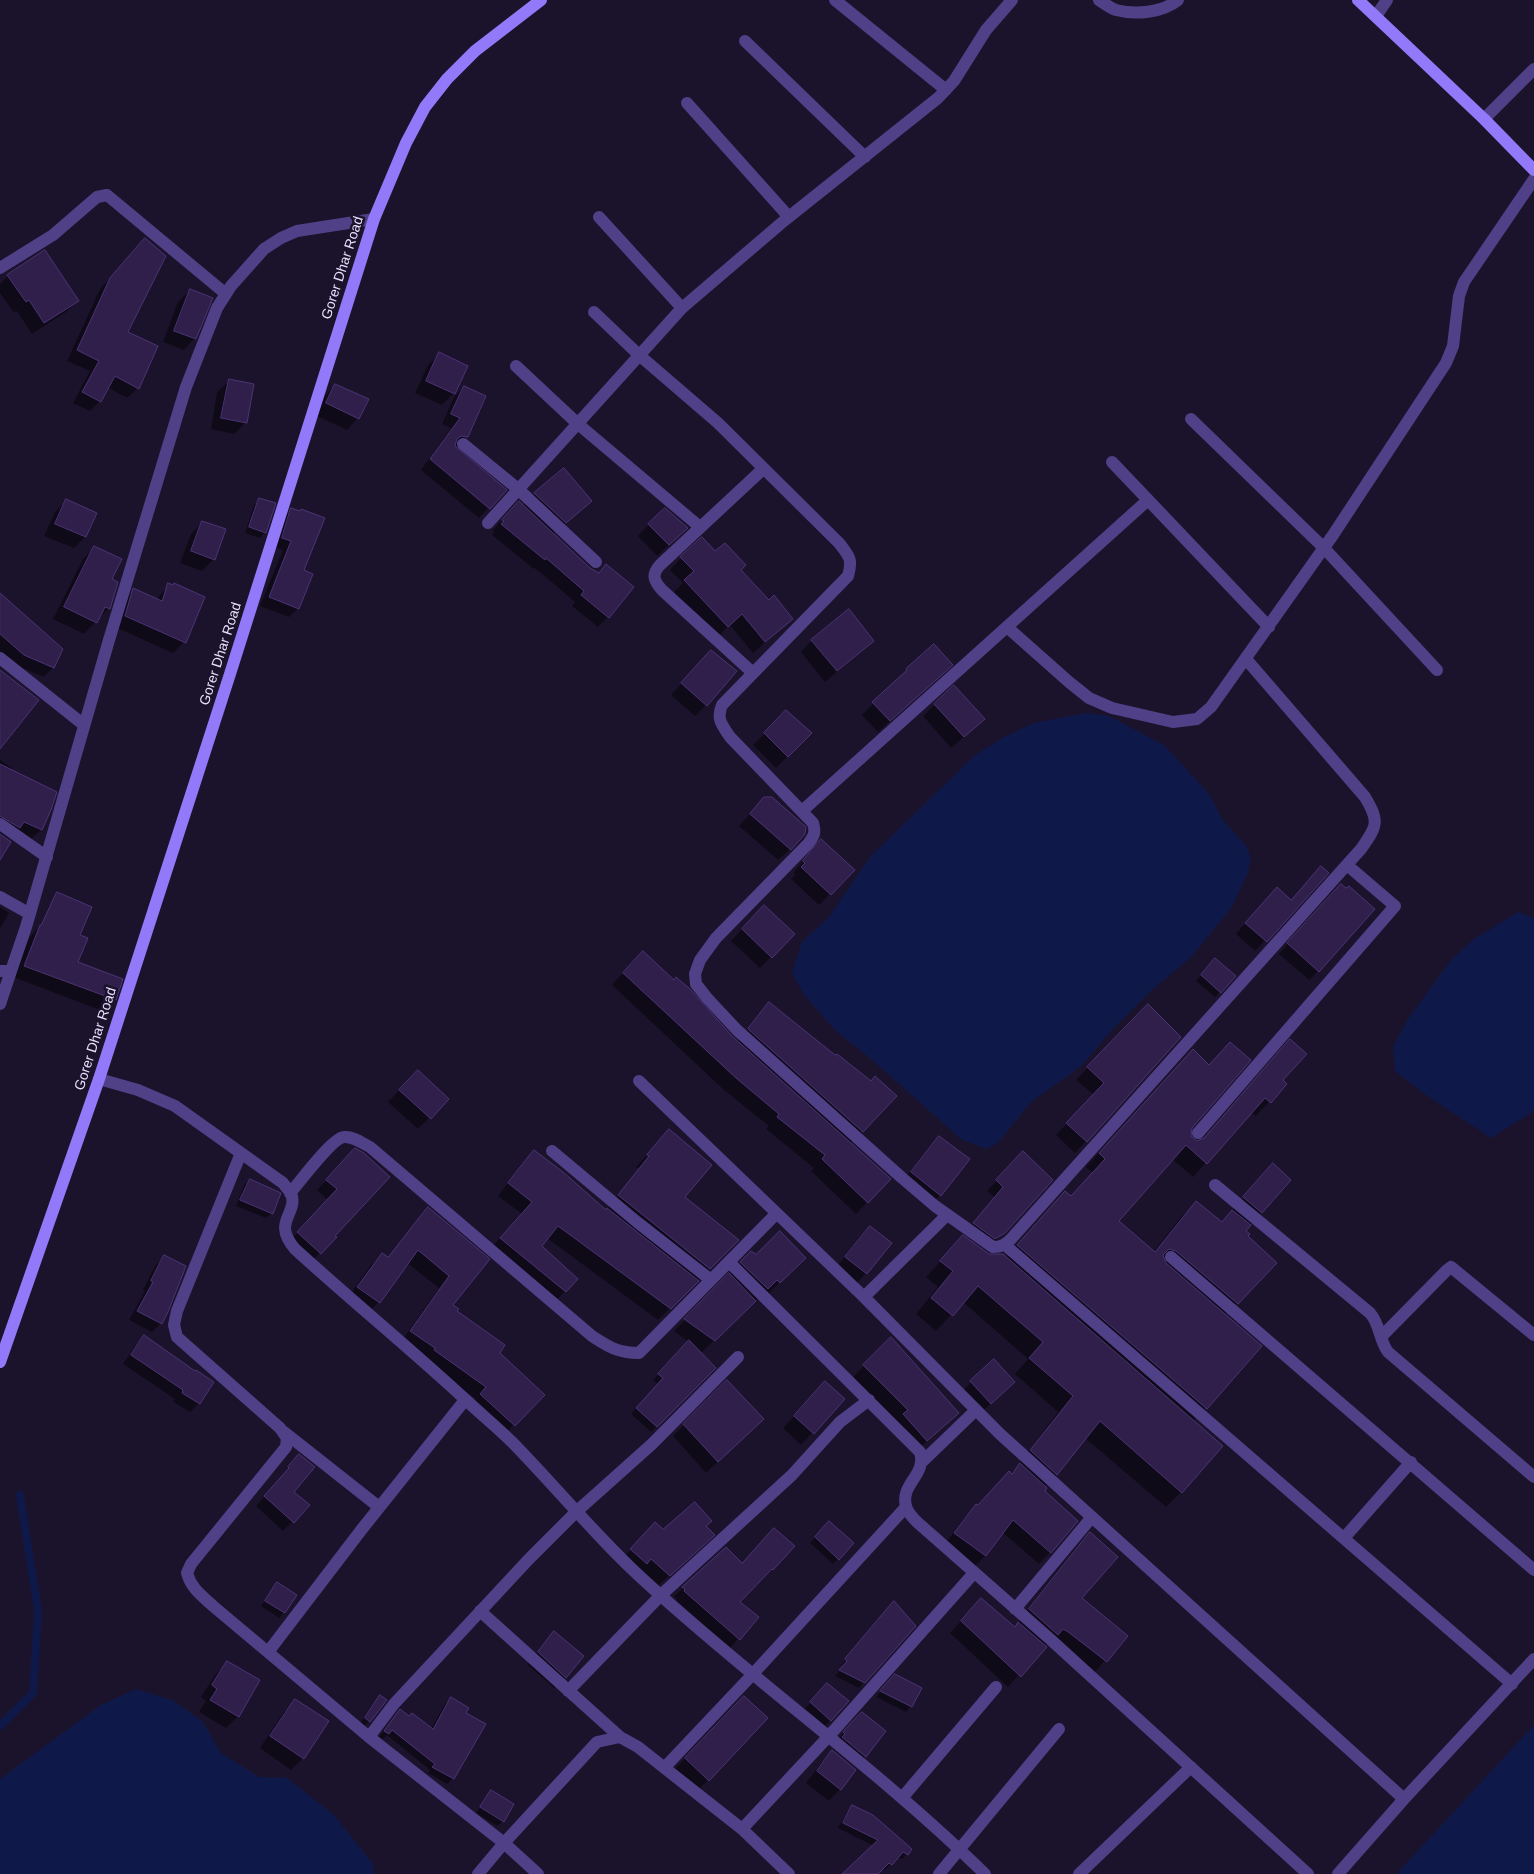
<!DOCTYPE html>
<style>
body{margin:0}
canvas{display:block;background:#1b132b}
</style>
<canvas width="1534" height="1874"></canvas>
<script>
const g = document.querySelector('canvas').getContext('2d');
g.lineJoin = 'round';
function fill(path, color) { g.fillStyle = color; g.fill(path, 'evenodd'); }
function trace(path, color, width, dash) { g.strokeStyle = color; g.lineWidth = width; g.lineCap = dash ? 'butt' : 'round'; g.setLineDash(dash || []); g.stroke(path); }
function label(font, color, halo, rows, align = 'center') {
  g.font = font + ' Arial,sans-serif'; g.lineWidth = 5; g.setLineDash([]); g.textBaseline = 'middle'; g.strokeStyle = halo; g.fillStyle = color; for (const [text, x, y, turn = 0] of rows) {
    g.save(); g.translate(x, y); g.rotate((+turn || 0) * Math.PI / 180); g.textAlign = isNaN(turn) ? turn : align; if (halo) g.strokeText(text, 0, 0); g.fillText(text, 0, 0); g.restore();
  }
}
const water = new Path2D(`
 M1086,713L1109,716L1164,745L1209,794L1223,820L1246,846L1251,858L1248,872L1232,907L1191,957L1151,991L1112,1030L1081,1066L1030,1103L998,1143L986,1149L961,1139L871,1059L836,1031L804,995L792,973L802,942L828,918L871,856L975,755L1004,737L1034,723Z
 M1518,912L1534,918V1108L1531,1113L1491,1138L1423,1093L1395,1071L1393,1047L1408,1019L1451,960L1474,939Z
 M136,1689L172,1700L202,1721L221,1753L259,1777L287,1778L334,1815L373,1864L374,1874H0V1779L101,1705Z
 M1534,1725V1874H1397L1400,1870Z`);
const shadow = new Path2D(`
 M145,239L127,333L138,388L127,398L107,387L100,401L90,411L73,403L90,371L67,361L100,289Z
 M8,276L77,301L66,312L32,334L17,311L14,313L0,293V284Z
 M190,290L195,338L184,350L163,342L178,302Z
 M439,354L454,393L442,405L415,393L428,365Z
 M229,381L246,422L234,434L211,429L217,392Z
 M335,385L358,418L347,430L315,415L324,397Z
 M464,387L466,437L455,448L505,490L479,518L421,470L451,428L442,424L454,397Z
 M535,494L590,501L553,534L608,617L598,627L572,606L575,602L535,568L534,569L492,535L494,532L492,531L509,513L522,506Z
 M259,499L265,532L260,538L245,533L254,505Z
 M66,501L85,537L74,548L44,536L55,512Z
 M291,510L302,571L298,608L289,617L260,606L283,550L273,547L282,519Z
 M202,523L214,559L202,571L180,563L191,534Z
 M649,524L675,539L657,556L638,536Z
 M94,548L111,580L109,608L84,634L53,619L83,559Z
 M715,553L739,570L768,601L792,619L753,653L730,625L716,638L674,592L683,583L670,570L681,558Z
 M169,585L184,642L173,653L115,627L123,601L134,590L156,600Z
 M0,594L61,649L53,668L43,677L0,658Z
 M812,640L873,641L825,682L801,652Z
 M934,646L939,676L878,732L862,715L906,670Z
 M711,651L706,705L695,716L671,695Z
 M934,705L971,731L951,748L923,716Z
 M787,712L811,733L776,768L753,745Z
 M0,760L12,768L10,771L50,809L41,830L30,840L14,832L8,838L0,832Z
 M765,798L790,849L778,860L739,826Z
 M821,841L830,894L819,905L791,879L795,875L793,873Z
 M1327,873L1255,951L1236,934L1266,899L1290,901Z
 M1346,890L1318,971L1309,980L1279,954L1331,895Z
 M0,907L9,913L0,929Z
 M752,918L771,957L760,968L731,941Z
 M40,926L76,963L115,999L103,1011L13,977L29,938Z
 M631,964L736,1042L770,1003L835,1057L871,1082L862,1131L850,1144L889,1179L856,1214L811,1171L814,1168L766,1129L769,1126L724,1090L612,985Z
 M1210,965L1220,992L1215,997L1196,981Z
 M1137,1017L1086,1141L1075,1153L1056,1135L1094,1095L1076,1080Z
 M1230,1043L1191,1127L1189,1137L1197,1142L1202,1140L1281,1081L1285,1084L1256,1116L1251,1112L1193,1177L1172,1159L1118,1221L1153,1252L1182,1216L1196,1203L1221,1223L1273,1165L1289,1180L1245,1231L1237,1303L1224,1315L1260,1346L1193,1421L1181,1492L1166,1507L1085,1438L1057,1474L1044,1487L1043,1491L1050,1552L1039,1564L1002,1532L985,1556L974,1567L944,1545L965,1517L1017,1468L1016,1467L1058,1412L1015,1374L1028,1359L963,1302L936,1331L916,1314L938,1287L926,1277L963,1237L988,1255L1005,1258L1052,1206L1071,1197L1093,1173L1086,1167L1193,1051L1208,1066Z
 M406,1083L448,1099L418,1129L388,1102Z
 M669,1131L683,1198L737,1241L658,1320L547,1238L540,1247L565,1291L554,1303L489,1250L522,1214L498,1196L522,1164L534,1152L606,1211L639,1169L636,1167Z
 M939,1137L940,1195L929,1206L900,1184L928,1149Z
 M346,1160L335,1237L310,1263L288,1243L328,1200L317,1190Z
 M1014,1163L1004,1232L994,1243L965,1233L995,1198L987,1191Z
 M250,1180L272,1213L266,1218L236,1206L244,1185Z
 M429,1209L488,1260L451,1305L455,1312L543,1395L502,1437L469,1406L476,1399L423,1362L400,1343L439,1288L407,1263L379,1302L367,1314L347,1299L370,1266L382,1254L387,1258Z
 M870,1228L866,1273L855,1285L835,1269L858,1239Z
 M751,1252L756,1256L804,1258L768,1294L765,1291L702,1352L697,1348L696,1349L714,1368L651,1432L631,1414L658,1384L653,1380L689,1342L674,1331Z
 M164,1257L161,1323L152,1332L129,1320L145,1291L143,1290L155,1266Z
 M144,1337L195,1373L212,1382L199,1403L190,1412L173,1402L175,1399L123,1364L135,1346Z
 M891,1339L957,1413L915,1452L853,1377Z
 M994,1361L1002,1394L978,1415L959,1394Z
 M727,1382L751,1430L706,1473L673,1436Z
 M814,1395L843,1399L801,1445L783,1428Z
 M299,1456L293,1492L308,1505L283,1531L256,1506Z
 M824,1528L838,1559L833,1564L810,1543Z
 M663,1531L703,1545L659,1585L640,1568L636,1573L621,1560L645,1534Z
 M1090,1534L1080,1598L1126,1636L1094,1673L1051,1640L1008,1687L950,1633L981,1599L1014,1628L1078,1546Z
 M793,1546L772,1570L738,1602L757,1617L730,1648L676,1600L677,1599L674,1596L683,1588Z
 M277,1584L284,1612L279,1618L261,1606Z
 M876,1625L864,1682L859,1688L835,1676L843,1667L841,1665Z
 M554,1633L565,1677L554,1688L527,1664Z
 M227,1663L238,1716L226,1728L199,1712L206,1701L201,1697L215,1675Z
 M890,1681L911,1706L906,1712L876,1697Z
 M822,1690L847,1701L825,1726L805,1709Z
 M380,1697L369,1721L364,1726L360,1724Z
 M451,1699L453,1778L447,1784L428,1773L430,1770L387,1735L383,1739L379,1737L395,1716L409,1717L431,1729L445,1704Z
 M295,1701L303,1758L291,1770L260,1748L284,1712Z
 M732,1709L708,1780L697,1791L674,1770Z
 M856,1719L865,1756L860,1762L839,1738Z
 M832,1752L855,1770L840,1789L829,1801L806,1783L821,1763Z
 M491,1791L503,1821L497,1826L476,1813Z
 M852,1806L907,1854L902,1859L897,1857L885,1870L883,1867L876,1874H848L874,1846L838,1828L847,1812Z`);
const stream = new Path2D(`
 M0,1726L33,1693L38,1611L20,1495`);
const building = new Path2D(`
 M145,238L166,256L128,332L158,346L139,389L115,376L101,402L82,392L99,361L77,350L110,278Z
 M45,250L79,301L44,323L29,300L26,302L7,275Z
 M190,289L213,298L196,339L174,331Z
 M439,352L468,366L455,394L426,381Z
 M229,379L254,384L247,423L221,418Z
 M335,384L369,399L359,419L326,403Z
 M464,386L486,396L468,437L461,436L457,439L455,446L507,490L490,509L430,459L460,418L451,414Z
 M564,468L592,501L566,523L534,493Z
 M259,498L276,503L266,533L249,527Z
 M66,499L97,513L86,537L55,524Z
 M519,501L590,568L599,573L606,564L634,587L609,618L581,595L584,591L546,558L545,560L501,524L504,521L502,520Z
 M291,508L300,511L301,509L325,518L304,570L313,574L299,609L269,597L291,541L282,538Z
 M665,508L688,528L669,545L648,524Z
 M202,521L226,529L215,560L191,551Z
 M702,537L715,551L725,543L746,565L741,570L769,600L774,595L793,619L765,642L742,614L728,627L684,580L694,571L680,557Z
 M94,546L122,559L112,579L118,582L110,609L105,607L97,623L64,607Z
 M168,583L173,585L174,583L205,597L186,643L125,616L133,588L162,601Z
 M0,593L63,649L54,668L24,655L0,634Z
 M849,609L874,641L837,671L811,640Z
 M934,644L953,665L890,721L872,702L907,670L906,669Z
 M711,650L737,671L707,706L681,683Z
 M0,670L39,700L0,749Z
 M954,685L985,719L964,737L934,704Z
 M786,710L812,733L788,757L764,733Z
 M0,764L57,792L51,810L42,830L24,822L20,828L0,816Z
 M764,797H772L806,827L805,834L791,850L750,814Z
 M0,834L11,842L0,860Z
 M821,839L855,870L831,895L801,867L805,863L803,861Z
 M1321,866L1329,873L1267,942L1245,923L1277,887L1291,900Z
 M1341,884L1346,888L1349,886L1375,909L1319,972L1287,943Z
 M57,892L92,907L80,935L88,938L78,962L123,979L116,1000L24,966L40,925H41Z
 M764,905L795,934L772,958L742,929Z
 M643,951L674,980L676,977L690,989L732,1036L891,1179L868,1203L822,1159L825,1155L777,1117L779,1114L736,1078L623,973Z
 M1215,958L1236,976L1221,993L1201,975Z
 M769,1002L835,1055L837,1054L871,1081L875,1076L897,1096L863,1132L748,1029Z
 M1148,1004L1181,1037L1087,1142L1066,1123L1104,1083L1087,1067Z
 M1290,1039L1307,1054L1283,1080L1287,1084L1271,1103L1265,1098L1207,1164L1186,1145L1119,1221L1155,1252L1196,1201L1222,1222L1232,1210L1251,1225L1246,1231L1250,1234L1248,1236L1277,1263L1238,1304L1176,1251L1169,1249L1163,1255L1166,1263L1262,1346L1207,1409L1017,1245L1065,1191L1071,1196L1105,1159L1099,1153L1193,1049L1209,1065L1230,1042L1251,1060L1192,1128L1191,1136L1197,1141L1204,1138Z
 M418,1070L449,1099L431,1119L399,1090Z
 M669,1129L712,1165L685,1197L739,1240L710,1269L618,1195L649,1156L647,1155Z
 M939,1136L970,1159L941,1196L911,1172Z
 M355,1148L364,1153L390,1177L335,1236L337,1237L321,1254L297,1232L337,1189L326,1180Z
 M534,1150L563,1172L606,1210L607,1208L699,1281L671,1309L558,1226L542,1246L578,1279L566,1292L500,1238L532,1202L508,1183Z
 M1023,1151L1053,1180L1005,1233L995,1239L973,1223L1003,1187L996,1180Z
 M1273,1163L1291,1180L1262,1213L1243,1197Z
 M250,1179L281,1193L273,1214L240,1200Z
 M428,1207L490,1259L453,1305L459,1309L457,1311L505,1345L500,1353L545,1395L515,1426L480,1394L486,1387L434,1350L435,1348L410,1331L449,1276L418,1250L380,1303L357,1287L382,1253L388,1257Z
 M870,1226L892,1243L867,1274L845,1257Z
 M780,1231L806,1258L780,1283L777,1280L768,1289L740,1262L751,1251L756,1254Z
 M963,1235L989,1254H1003L1223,1446L1182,1493L1100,1421L1057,1475L1030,1450L1073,1396L1029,1358L1043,1342L978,1286L953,1316L931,1298L953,1271L940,1261Z
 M164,1255L186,1266L168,1312L162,1324L137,1311L153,1282L151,1281Z
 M729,1273L756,1301L715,1341L684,1319Z
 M144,1335L195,1371L196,1370L214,1382L200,1404L182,1393L183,1390L131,1355Z
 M891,1337L959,1413L927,1441L903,1414L908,1410L863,1365Z
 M689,1340L716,1368L657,1427L636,1408L663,1378L658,1374Z
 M994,1359L1015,1382L991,1404L970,1381Z
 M727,1380L764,1419L718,1462L683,1424Z
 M825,1381L845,1399L814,1434L794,1416Z
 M299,1454L315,1467L294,1492L310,1505L294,1523L264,1496L289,1468L288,1467Z
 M1020,1463L1047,1488L1045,1491L1078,1521L1051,1553L1013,1520L986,1556L954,1533L976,1504L978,1505L1009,1471L1012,1474Z
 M695,1502L712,1521L706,1526L715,1535L670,1576L651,1559L647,1564L630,1549L655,1522L663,1529Z
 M829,1521L854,1543L839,1560L815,1537Z
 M774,1528L795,1546L773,1570L772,1569L740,1602L759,1617L740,1640L684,1591L685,1589L682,1587L726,1547L742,1563Z
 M1090,1532L1118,1557L1082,1598L1128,1636L1107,1662L1067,1631L1063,1629L1058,1635L1029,1609Z
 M277,1582L297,1595L285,1613L265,1601Z
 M981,1598L1015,1627L1018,1622L1047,1647L1021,1677L961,1621Z
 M894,1601L916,1626L865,1683L839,1670L847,1661L845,1659Z
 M554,1631L584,1656L566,1678L538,1652Z
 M227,1661L260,1680L239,1717L210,1700L217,1689L212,1685Z
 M895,1674L922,1688L912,1707L880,1691Z
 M827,1683L849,1701L831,1721L810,1702Z
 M380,1695L387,1700L370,1722L365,1718Z
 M744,1696L768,1718L709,1781L685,1758Z
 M451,1697L469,1708L466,1713L486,1724L454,1779L432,1767L435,1764L392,1730L389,1734L384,1731L400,1709L409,1716L412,1713L433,1729Z
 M295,1699L329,1721L304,1759L270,1736Z
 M862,1712L886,1731L866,1757L842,1737L845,1734L843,1732Z
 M832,1750L856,1770L841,1790L817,1771Z
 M491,1790L514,1804L504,1822L480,1807Z
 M852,1805L873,1815L912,1849L908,1855L903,1852L892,1865L889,1863L878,1874H842L878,1840L843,1823Z`);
const street = new Path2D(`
 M835,0L946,90
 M1099,0C1104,3 1110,8 1116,10C1135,15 1162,13 1178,0
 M1376,16L1387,0
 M745,41L865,157
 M687,103L789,217
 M1484,119L1534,69
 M599,217L682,308
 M0,268L53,235L97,197L107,195L226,294
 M594,312L639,355L718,423L839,543C849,556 853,559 848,576L722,705C716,719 722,725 730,737L813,823C816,833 814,836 808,844L716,938L700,960L695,974L696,984L707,998L737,1030L901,1177L935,1206L993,1247C1001,1247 1005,1245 1011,1239L1361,849C1377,826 1380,822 1365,797L1246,659
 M516,366L578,424L700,527
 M1191,419L1324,548L1437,670
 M463,444L518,489L596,562
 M1112,462L1269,627
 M488,523L682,308L785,220L938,98L954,81L986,30L1012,0
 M1007,627L1069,682L1089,698L1112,708L1173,722L1197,719L1211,707L1333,535L1446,363L1453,346L1459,296L1464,282L1534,179
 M0,658L84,725
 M753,673L662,590C654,581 651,575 660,565L763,469
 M802,811L1148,500
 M0,824L47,857
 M0,897L30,914
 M0,971H11L26,927L109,640L186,387L217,308L231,286L264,249L281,238L297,231L374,219
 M0,1004L11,971
 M99,1079L138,1090L175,1106L283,1183C285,1186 289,1190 291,1193C299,1214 271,1221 295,1249C352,1301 411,1349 467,1401C482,1415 498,1428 512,1442C558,1489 599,1540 648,1584C757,1684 879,1770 985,1874
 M639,1081L864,1297L1000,1434L1404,1799
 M1198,1133L1395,906L1347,865
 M552,1151L637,1222L711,1280
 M241,1153L177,1311L174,1325L177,1337L280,1428L287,1438L286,1447L191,1564L187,1573C191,1588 201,1595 213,1606L369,1737L504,1843L538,1874
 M1215,1185L1370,1313C1380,1324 1379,1340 1388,1352L1534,1477
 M290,1193C300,1182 332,1138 344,1137C353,1136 362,1143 370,1147L592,1336C609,1347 618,1353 639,1353L776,1214
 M1005,1245L1512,1684
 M1171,1257L1534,1570
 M729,1262L920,1452C927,1475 900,1484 906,1506C907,1512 913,1518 917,1522L1050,1639L1308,1874
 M864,1297L947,1215
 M1381,1337L1447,1270L1451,1267L1534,1335
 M284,1432L379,1507
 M923,1461L976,1410
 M1344,1538L1411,1462
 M1015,1609L1092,1517
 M480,1611L620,1737
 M268,1652L362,1529L465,1400
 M568,1691L661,1595L792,1475L840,1422L869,1400
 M369,1737L394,1704L529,1559L576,1512L652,1444L738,1357
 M665,1767L752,1675L906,1507
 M902,1798L996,1687
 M742,1829L828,1737L974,1573
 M478,1874L504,1843L597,1742L620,1737L638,1747L742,1829L789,1874
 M939,1874L1059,1729
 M1079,1874L1191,1767
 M1338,1874L1404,1799L1534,1659`);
const secondary = new Path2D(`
 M1358,0L1484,119L1534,170
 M0,1362L99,1079L230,674L374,219L406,143L425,107L447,79L475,51L541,0`);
const streetNames = [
 ["Gorer Dhar Road",343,268,-72],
 ["Gorer Dhar Road",221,654,-72],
 ["Gorer Dhar Road",96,1039,-72]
];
fill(water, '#0e1949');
fill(shadow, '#0007');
trace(stream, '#0e1949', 8);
fill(building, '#301f4b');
trace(building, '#4b3376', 1);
trace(street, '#4f4088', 12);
trace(secondary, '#9279f9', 12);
label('14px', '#e7defe', '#1b132b', streetNames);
</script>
